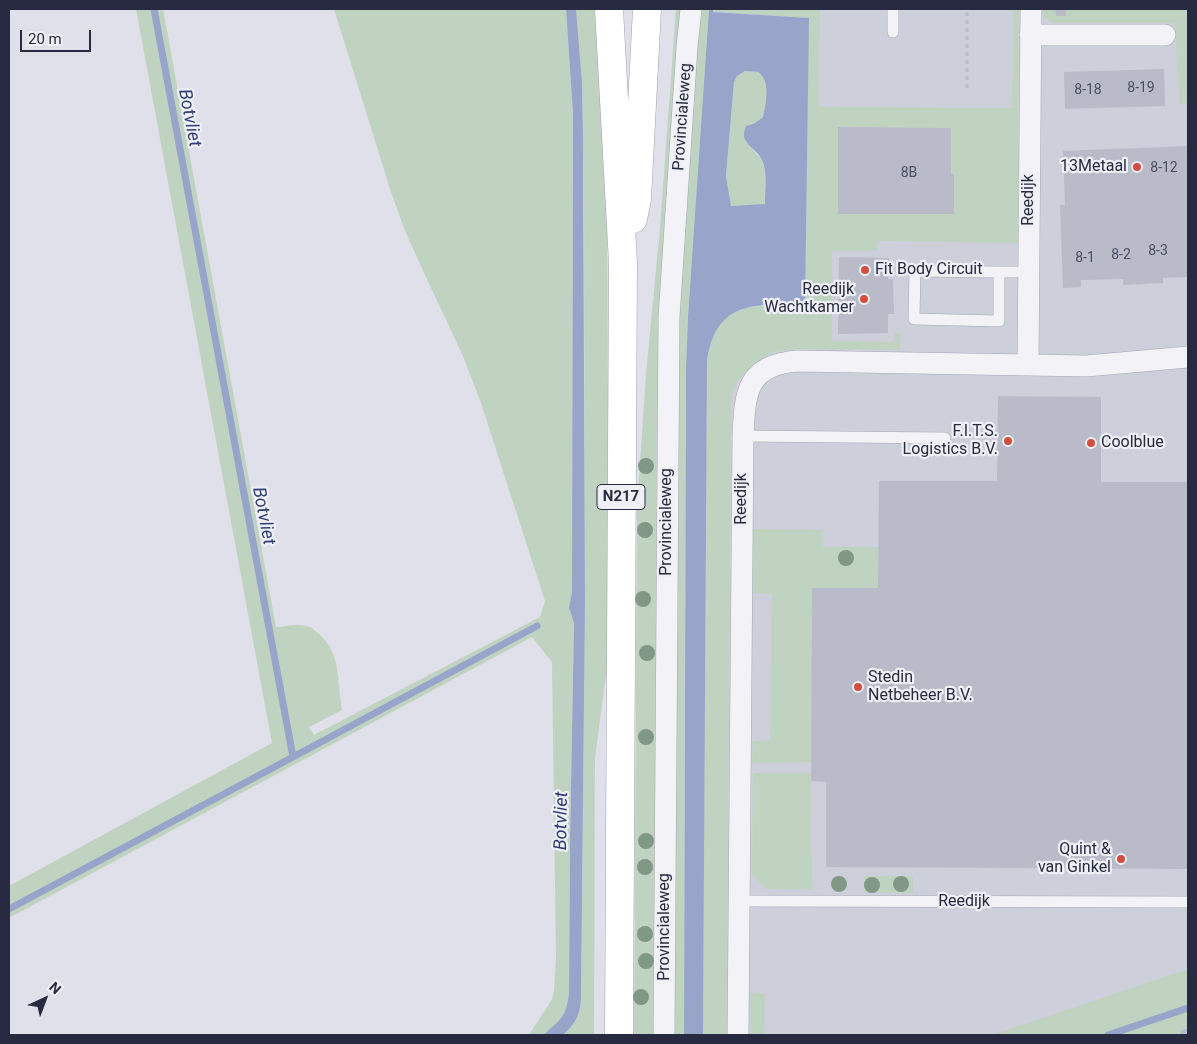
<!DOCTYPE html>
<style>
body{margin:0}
#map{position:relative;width:1197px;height:1044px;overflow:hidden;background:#dfe0e9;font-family:Roboto,sans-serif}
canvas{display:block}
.frame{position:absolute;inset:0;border:10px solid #272a40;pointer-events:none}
.north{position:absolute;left:20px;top:974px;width:50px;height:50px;-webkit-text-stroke:4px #eef0f6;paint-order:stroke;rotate:43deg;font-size:14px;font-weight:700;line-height:20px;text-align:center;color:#272a40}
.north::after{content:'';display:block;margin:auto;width:18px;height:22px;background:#272a40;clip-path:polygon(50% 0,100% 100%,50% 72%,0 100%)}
.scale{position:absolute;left:20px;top:30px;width:71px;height:22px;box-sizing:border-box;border:2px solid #272a40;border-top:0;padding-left:6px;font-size:15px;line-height:18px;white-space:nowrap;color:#272a40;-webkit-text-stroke:4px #eef0f6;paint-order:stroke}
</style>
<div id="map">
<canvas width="1197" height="1044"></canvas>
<div class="frame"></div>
<div class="north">N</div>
<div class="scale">20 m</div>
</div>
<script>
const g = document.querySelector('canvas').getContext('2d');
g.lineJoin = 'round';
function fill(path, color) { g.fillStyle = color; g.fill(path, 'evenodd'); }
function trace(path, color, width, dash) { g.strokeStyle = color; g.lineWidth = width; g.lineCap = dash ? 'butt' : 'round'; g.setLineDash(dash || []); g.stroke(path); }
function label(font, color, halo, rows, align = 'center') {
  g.font = font + ' Roboto,sans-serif'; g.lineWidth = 4.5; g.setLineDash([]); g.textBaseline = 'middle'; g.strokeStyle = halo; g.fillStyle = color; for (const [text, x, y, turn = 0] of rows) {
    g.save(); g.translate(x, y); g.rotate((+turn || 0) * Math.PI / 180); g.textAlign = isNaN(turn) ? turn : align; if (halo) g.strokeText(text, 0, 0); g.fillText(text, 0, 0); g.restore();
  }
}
const built = new Path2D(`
 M713,9H1188V1035H703L707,361L809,18Z`);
const green = new Path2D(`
 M136,9H163L276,627C285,627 297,623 306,626C312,627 315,631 319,634C342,654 337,683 342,710L309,727L314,735L540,617L545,601L481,403L463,356L425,275L405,231L391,192L334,9H566L573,114L572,592L569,608L574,623L570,839L569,993C567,1018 561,1019 543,1035H529L552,999L554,991L556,957L552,662L532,637L9,918V886L272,743Z
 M576,9H596L607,214L608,394L607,667L595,758L594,1035H563C575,1024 580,1016 581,999L585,603L584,206L582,82Z
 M676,9H682L660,289L657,457L654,1035H634L637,507L646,374L660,228Z
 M699,9H709L688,316L686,368L684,1035H673L674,354Z
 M713,9H820L819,107L1012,108L1013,9H1019L1018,243L878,241L877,251H832V341L894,342V333H900V350L803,349L773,352L752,365L736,383L731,398L727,1035H703L707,361C716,298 755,307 805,305L809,18L713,12Z
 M1041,9H1188V103L1180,104L1175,23H1052L1044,16Z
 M745,71L758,72C771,81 766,103 763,117L755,123L750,124L745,141L762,160L765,170V205L731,206L726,176L734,82L737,76Z
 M753,529L822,530L823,547H878V588H812L811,762L752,763L753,741H770L772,594L753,593Z
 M753,773H811L812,889H767L752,874Z
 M864,876H913V893L864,892Z
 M1188,969V1035H992Z
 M750,993H765L764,1035H751Z`);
const water = new Path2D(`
 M566,9H576L582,82L583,137L585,603L581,999C580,1016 575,1024 563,1035H543C561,1019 566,1018 569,993L570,839L574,623L569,608L572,592L573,114Z
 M709,9H713V12L809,18L805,305C755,304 716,300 707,361L703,1035H684L686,368L688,316ZM745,71L758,72C771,81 766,103 763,117L755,123L746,126C738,144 756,147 762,160C768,173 765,190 765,204L731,206L726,176L734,82L737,76Z`);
const stream = new Path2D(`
 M154,9L293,757L537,626
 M9,909L293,757
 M1108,1035L1188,1008`);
const building = new Path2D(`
 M1055,9H1066V16H1056Z
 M1164,69L1165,106L1065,109L1064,72Z
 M838,127L951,128V174H954V214H838Z
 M1188,146V277L1163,278V283L1123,285V279L1081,280V287L1063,288L1060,205H1065L1063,151Z
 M839,257L889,258L888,279H893L894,314H888V333L838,334Z
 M998,396L1101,397V482H1188V869L826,867V782L811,781L812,588H878L879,481H997Z
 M1188,1028V1035H1181L1180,1031Z`);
const path = new Path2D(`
 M967,88V9`);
const service = new Path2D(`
 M893,32V9
 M915,271L999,272V321L914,319Z
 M999,272H1029
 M743,436L945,438
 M740,901L1188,902`);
const minor = new Path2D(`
 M1030,35H1165
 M1028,365L1031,9
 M664,1035L669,317L687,47L691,9
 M738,1035L743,436C745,393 746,365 797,361L1086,366L1188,357`);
const primary = new Path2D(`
 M609,9L623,263L619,1035
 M633,219L637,199L647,9`);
const trees = [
 [646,466],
 [645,530],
 [846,558],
 [643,599],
 [647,653],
 [646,737],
 [646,841],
 [645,867],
 [839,884],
 [901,884],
 [872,885],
 [645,934],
 [646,961],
 [641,997]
];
const markers = [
 [1137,167,5,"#d24e3f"],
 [865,270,5,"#d24e3f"],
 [864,299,5,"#d24e3f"],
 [1008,441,5,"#d24e3f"],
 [1091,443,5,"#d24e3f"],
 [858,687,5,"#d24e3f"],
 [1121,859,5,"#d24e3f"]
];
const numberNames = [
 ["8-19",1141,88],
 ["8-18",1088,90],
 ["8-12",1164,168],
 ["8B",909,173],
 ["8-3",1158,251],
 ["8-2",1121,255],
 ["8-1",1085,258]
];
const shields = [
 [621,497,48]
];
const shieldNames = [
 ["N217",621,497]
];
const streetNames = [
 ["Provincialeweg",683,117,-86],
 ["Reedijk",1029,200,-90],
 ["Reedijk",742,499,-90],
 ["Provincialeweg",667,522,-90],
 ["Reedijk",964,902],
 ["Provincialeweg",665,927,-90]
];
const poiNames = [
 ["13Metaal",1127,167],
 ["Fit Body Circuit",875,270,"left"],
 ["Reedijk",854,290],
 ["Wachtkamer",854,308],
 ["F.I.T.S.",998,432],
 ["Logistics B.V.",998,450],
 ["Coolblue",1101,443,"left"],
 ["Stedin",868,678,"left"],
 ["Netbeheer B.V.",868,696,"left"],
 ["Quint &",1111,850],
 ["van Ginkel",1111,868]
];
const waterNames = [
 ["Botvliet",189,118,79],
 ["Botvliet",263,516,79],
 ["Botvliet",562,821,-89]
];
fill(built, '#cdcfdb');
fill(green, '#c0d3c0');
fill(water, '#99a4ca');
trace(stream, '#99a4ca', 7);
fill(building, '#b9bbc9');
trace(service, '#a4a6b3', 12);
trace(minor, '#a4a6b3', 22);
trace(primary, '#9ea1b5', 29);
trace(path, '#bdbec7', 3, [4, 4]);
trace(service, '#f2f2f7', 11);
trace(minor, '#f2f2f7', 21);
trace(primary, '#fff', 28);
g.fillStyle = '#819887';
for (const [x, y] of trees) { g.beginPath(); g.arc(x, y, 8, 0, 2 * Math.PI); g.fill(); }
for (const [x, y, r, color] of markers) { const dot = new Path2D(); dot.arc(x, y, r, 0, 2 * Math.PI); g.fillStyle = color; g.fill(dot); trace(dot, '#eef0f6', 2); }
label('14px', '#4c4e62', null, numberNames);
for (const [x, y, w] of shields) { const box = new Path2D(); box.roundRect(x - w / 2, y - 12.5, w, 25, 4); g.fillStyle = '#eef0f6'; g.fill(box); trace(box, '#272a40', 1); }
label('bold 15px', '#272a40', null, shieldNames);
label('16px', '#272a40', '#eef0f6', streetNames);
label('16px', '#272a40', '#eef0f6', poiNames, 'right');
label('italic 18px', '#303e76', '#eef0f6', waterNames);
</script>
